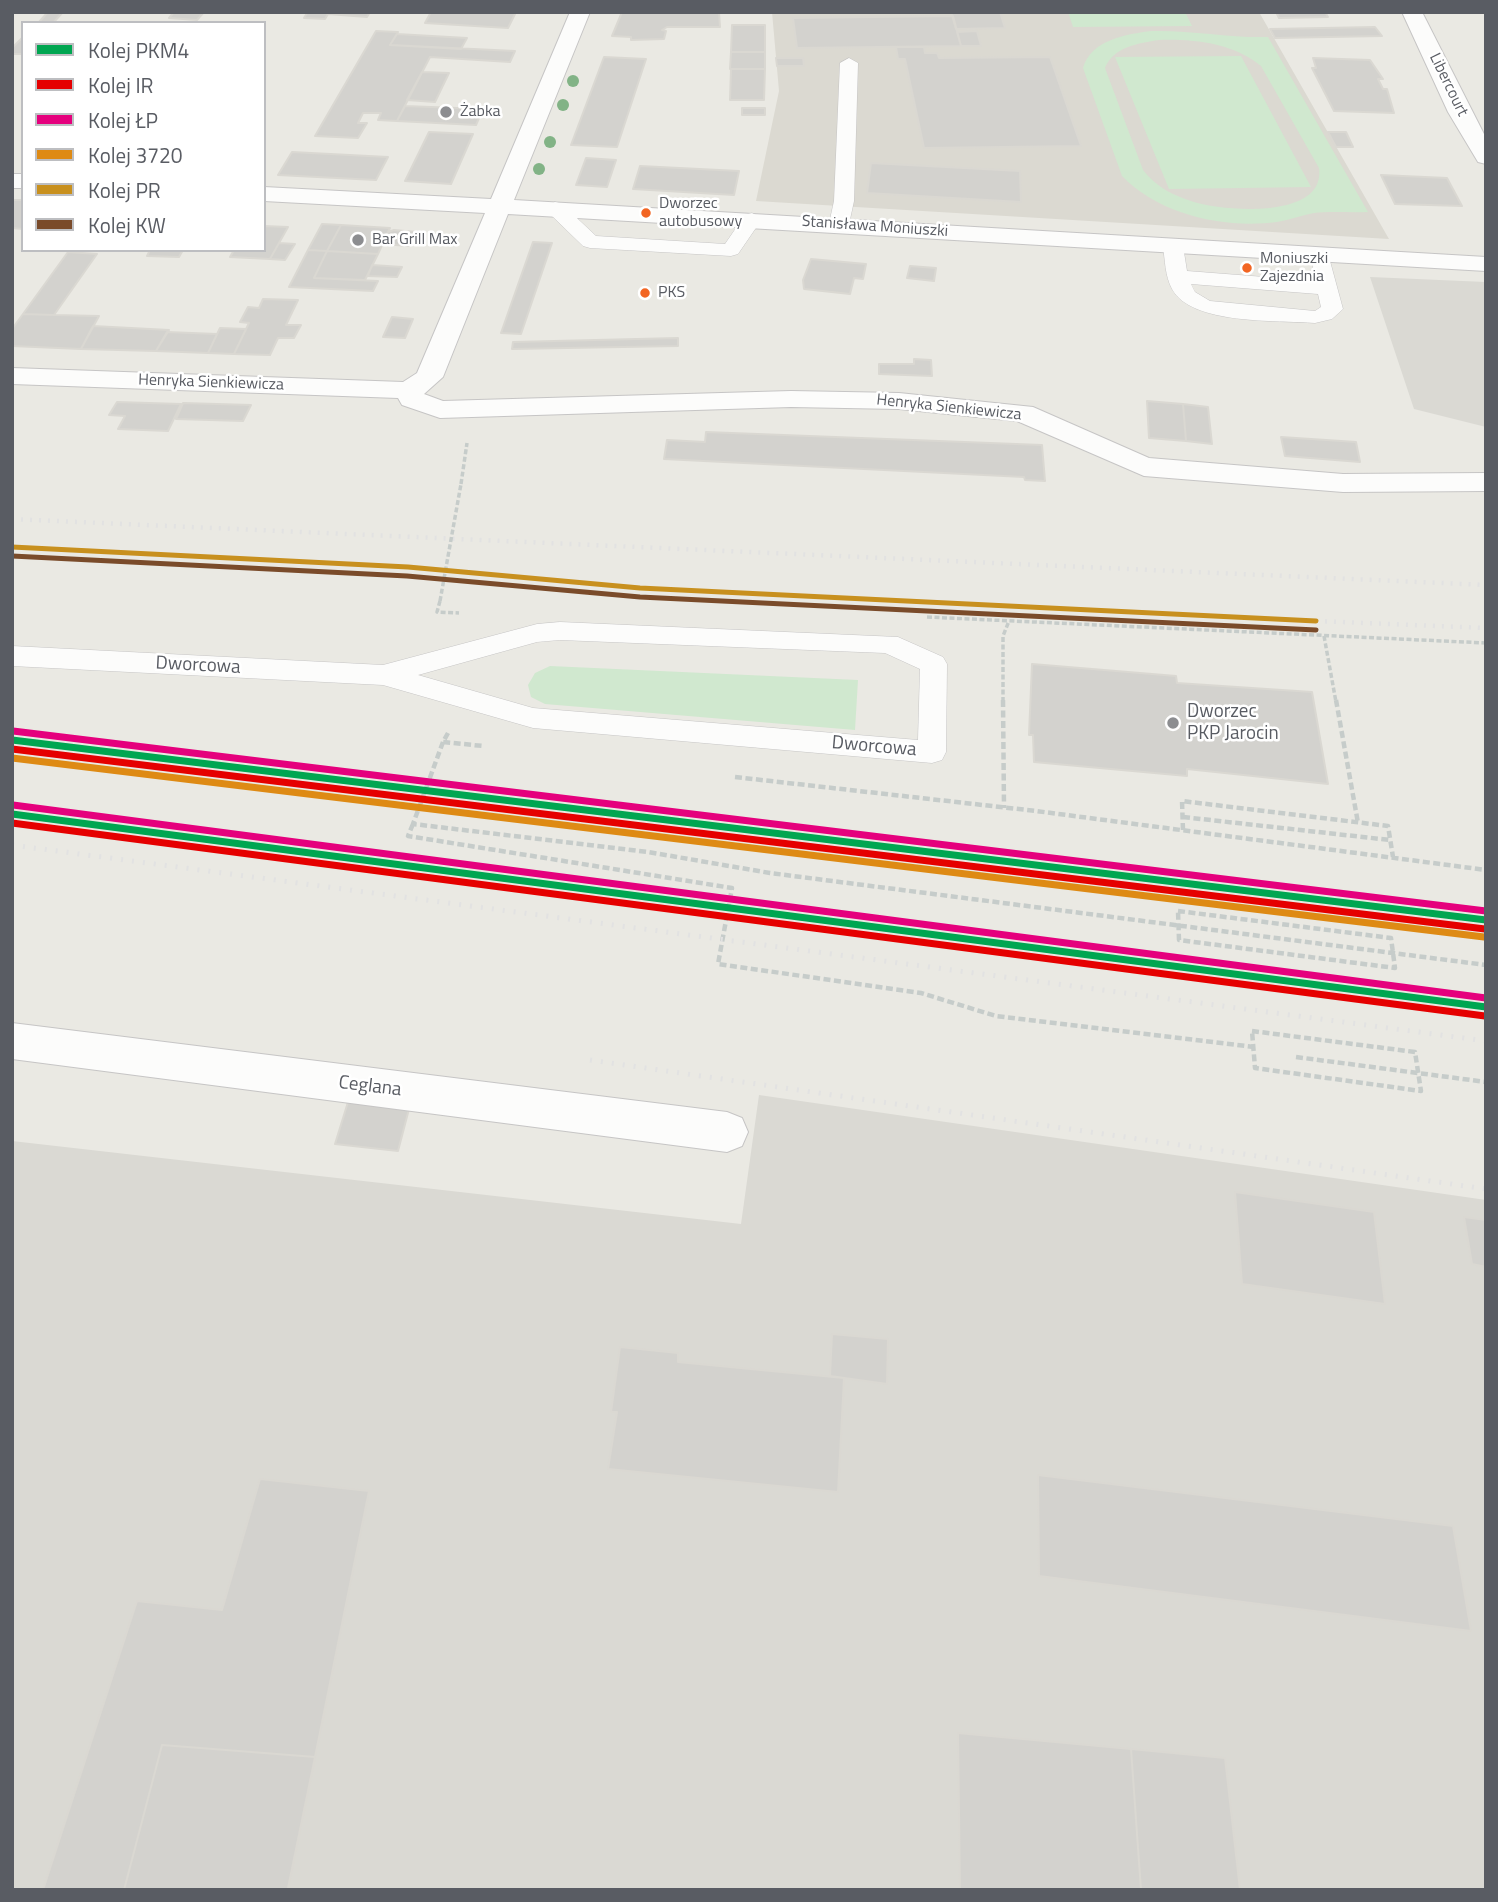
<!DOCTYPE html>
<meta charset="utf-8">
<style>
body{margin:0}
#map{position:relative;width:1498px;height:1902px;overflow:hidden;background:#eae9e3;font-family:"Titillium Web",sans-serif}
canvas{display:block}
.frame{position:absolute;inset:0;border:14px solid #595c63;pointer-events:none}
.legend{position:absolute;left:21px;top:21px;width:245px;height:231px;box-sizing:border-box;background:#fff;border:2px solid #bdbec1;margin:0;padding:9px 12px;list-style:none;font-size:21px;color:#595c63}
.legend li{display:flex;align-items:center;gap:14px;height:35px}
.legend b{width:35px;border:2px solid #bdbec1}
</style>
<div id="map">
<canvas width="1498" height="1902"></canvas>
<div class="frame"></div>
<ul class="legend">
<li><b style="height:9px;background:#00a651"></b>Kolej PKM4</li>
<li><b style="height:9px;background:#e50000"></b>Kolej IR</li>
<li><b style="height:9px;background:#e5007d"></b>Kolej ŁP</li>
<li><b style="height:9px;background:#de8a14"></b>Kolej 3720</li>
<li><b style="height:9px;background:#c8901e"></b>Kolej PR</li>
<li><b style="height:9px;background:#7a4b2a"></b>Kolej KW</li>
</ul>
</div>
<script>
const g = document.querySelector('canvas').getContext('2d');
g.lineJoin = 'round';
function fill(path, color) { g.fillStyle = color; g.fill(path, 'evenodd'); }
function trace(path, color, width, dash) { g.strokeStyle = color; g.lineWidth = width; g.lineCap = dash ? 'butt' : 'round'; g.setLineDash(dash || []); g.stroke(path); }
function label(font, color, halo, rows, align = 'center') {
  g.font = font + ' "Titillium Web",sans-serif'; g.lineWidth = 5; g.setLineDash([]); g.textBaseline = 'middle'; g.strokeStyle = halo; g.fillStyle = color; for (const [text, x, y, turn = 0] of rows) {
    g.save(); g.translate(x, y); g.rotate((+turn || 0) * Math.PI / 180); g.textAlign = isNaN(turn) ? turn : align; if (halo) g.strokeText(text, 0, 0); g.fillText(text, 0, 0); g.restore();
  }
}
const industrial = new Path2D(`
 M1370,277L1486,282V427L1414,409Z
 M759,1095L1486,1200V1890H12V1141L741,1224Z`);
const education = new Path2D(`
 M772,12H1259L1389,239L756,201L779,91Z`);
const green = new Path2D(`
 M1068,12H1185L1192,26L1073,27Z
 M1152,31C1191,30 1229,38 1268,37L1368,212C1350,213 1331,211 1314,213C1302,215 1290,220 1277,222C1224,229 1160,215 1122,176L1083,68C1091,40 1126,34 1152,31ZM1159,40C1194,39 1233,43 1261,66L1319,168C1326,220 1223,211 1194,202C1174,196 1156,187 1143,170L1105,68C1113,47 1139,43 1159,40Z
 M1241,56L1311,187L1169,189L1115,57Z
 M550,666L858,680L855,730L545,704L531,697L528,685L535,673Z`);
const building = new Path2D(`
 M48,12H63L53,23L39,22Z
 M174,12H204L197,20L169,18Z
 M291,12H370L367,17L328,14L325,19L304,18L307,13Z
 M431,12H516L508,28L425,23Z
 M622,12H719L720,27H667L662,30L666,31L664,39L631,40V37L612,36Z
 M951,12H1000L1005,28L956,29Z
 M1276,12H1325L1328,17L1279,18Z
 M953,16L961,46L797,48L793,18Z
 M732,25H765V52H731Z
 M1375,27L1382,36L1275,38L1270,29Z
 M376,31L398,32L390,45L515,51L510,62L430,57L397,121L378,120L381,113H363L358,123H367L358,138L315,136Z
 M977,31L981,46H961L957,32Z
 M397,34L467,38L461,49L390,45Z
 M23,37V54H12V48Z
 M896,47H924L925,53H937L939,58L1050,57L1081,146L924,148L905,59H898Z
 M731,52H765V69H730Z
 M604,57L646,59L617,147L571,145Z
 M776,58H803L804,66H777Z
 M1313,58L1370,60L1383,79H1378L1383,89H1387L1394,113L1334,111L1312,68H1316Z
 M731,69H765L764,100H730Z
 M422,72L449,73L435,102L407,100Z
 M405,106L483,109L476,125L397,121Z
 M742,108H765V115H742Z
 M429,132L473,134L451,184L405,181Z
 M1328,132H1346L1353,147H1336Z
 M292,152L388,157L376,180L278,175Z
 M586,158L616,160L607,187L576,185Z
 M871,163L1020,171L1021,202L867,193Z
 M640,166L739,171L734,195L633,189Z
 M1381,175L1447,178L1462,206L1395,204Z
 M12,200H23V229L12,228Z
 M322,224L341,225L327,251L308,250Z
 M341,225L390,228L378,254L327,251Z
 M264,226L288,227L270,259L230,257L234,250H264Z
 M394,230L416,232L409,246L382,244L388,232Z
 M533,242L552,243L521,334L501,333Z
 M279,243L295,244L285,260L270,259Z
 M150,250H183L179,257L147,256Z
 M308,250L327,251L314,278L378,281L373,291L289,287Z
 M327,251L378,254L365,280L314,278Z
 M68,252L97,254L54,315L23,314Z
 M811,259L866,264L863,279L854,278L850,294L804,289L803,280Z
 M372,265L402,267L397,277L368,276Z
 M910,266L936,268L934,281L907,278Z
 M263,299L298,300L286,325H301L294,338H278L270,355L234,354L249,323L240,322L248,307L259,308Z
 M23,314L54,315L99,316L81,349L12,346V329Z
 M392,317L413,319L405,338L383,337Z
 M93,326L169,330L156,351L81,349Z
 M220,328L246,329L234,354L208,353Z
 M167,332L217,334L208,353L156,351Z
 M678,338V346L512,349L513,342Z
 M914,359L931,360L932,376L879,374V364H914Z
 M1147,401L1183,404L1186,441L1149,438Z
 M117,402L181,404L168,431L118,429L125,416L109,415Z
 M183,403L251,405L243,421L176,419Z
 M1183,404L1208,407L1212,444L1186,441Z
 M706,432L1042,445L1045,481L1025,480L1024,477L664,459L667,440L705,442Z
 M1281,437L1356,442L1360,462L1285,456Z
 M1032,664L1176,676L1177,683L1312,692L1328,784L1187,769V776L1034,762L1033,735H1029Z
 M348,1102L409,1109L398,1151L335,1144Z
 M1235,1192L1374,1212L1385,1304L1242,1284Z
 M1464,1217L1486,1220V1267L1472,1264Z
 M832,1334L888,1339L887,1384L830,1376Z
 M620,1347L678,1353V1362L844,1378L838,1492L608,1469L617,1412H611Z
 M1038,1475L1453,1526L1471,1631L1039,1576Z
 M260,1479L369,1491L315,1757L162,1745L124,1890H43L137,1601L222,1610Z
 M958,1733L1131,1749L1141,1890H960Z
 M162,1745L315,1757L288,1888L309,1890H124Z
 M1131,1749L1225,1758L1240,1890H1141Z`);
const pathFar1 = new Path2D(`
 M461,484L467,443
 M440,601L437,612L459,613
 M927,617L1486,643
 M1324,636L1336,702
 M1003,702V636L1009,621`);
const path = new Path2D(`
 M1003,700L1004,808
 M1336,700L1358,823
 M448,733L443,742L483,746
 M443,742L413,824L648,852L770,873L1486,965
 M735,777L1036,811L1486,870
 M1183,817L1390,840
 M413,824L408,836L732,888L718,964L921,993L996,1016L1254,1047
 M1183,830L1182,801L1388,826L1393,857
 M1178,911L1391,938L1395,968L1179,940Z
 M1252,1031L1415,1052L1421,1091L1255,1068Z
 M1296,1057L1486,1082`);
const lane = new Path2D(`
 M849,58L858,63L854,201L849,224L839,230L829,224L834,201L840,63Z
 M555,202L562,204L596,236L725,244L745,215L752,213L762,219L738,254L731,256L590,248L583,246L548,212L545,208Z
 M1173,240L1183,246L1187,271L1316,281L1310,254L1313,250H1327L1343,309L1332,319L1315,323C1277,320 1191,325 1172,289C1165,276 1165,260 1163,246ZM1191,284L1318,294L1321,307L1315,311L1210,301L1195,292Z
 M560,622L898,637L943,657L947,664L946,752L942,760L932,763L533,728L383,685L12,666V646L383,665L537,624ZM560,640L885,653L920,669L918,740L533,708L418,675L537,642Z`);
const street = new Path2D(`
 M570,12H590L514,200L1486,257V271L508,214L443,377L424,394L443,401L791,391L899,393L1033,407L1149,458L1343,474L1486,473V491L1343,492L1144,476L1017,421L899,409L791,407L440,418L402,405L398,398L12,384V368L403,382L417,373L485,213L264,201V187L491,199Z
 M1402,12H1422L1486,138V164L1478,162L1448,112Z
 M12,174H23V188H12Z
 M12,1023L727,1112L742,1118L748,1132L742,1146L727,1152L12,1059Z`);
const railFar1 = new Path2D(`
 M12,519L1486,585
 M1316,621L1486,628`);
const rail = new Path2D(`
 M12,845L1486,1041
 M590,1060L1486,1189`);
const pathBridge = new Path2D(`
 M440,601L461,484`);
const rail1 = new Path2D(`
 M12,740L1486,920
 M12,814L1486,1007`);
const rail2 = new Path2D(`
 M12,749L1485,929
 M12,823L1485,1016`);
const rail3 = new Path2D(`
 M13,731L1486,911
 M13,805L1486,998`);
const rail4 = new Path2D(`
 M12,758L1484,937`);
const rail5 = new Path2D(`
 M12,547L408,567L640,588L1316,621`);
const rail6 = new Path2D(`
 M12,556L407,576L640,597L1316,630`);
const trees = [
 [573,81],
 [563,105],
 [550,142],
 [539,169]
];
const markers = [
 [446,112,7,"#8c8d90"],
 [646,213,6,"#f26522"],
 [358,240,7,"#8c8d90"],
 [1247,268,6,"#f26522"],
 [645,293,6,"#f26522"],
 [1173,723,7,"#8c8d90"]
];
const farStreetnames = [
 ["Libercourt",1448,85,64],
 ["Stanisława Moniuszki",875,227,4],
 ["Henryka Sienkiewicza",211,383,2],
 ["Henryka Sienkiewicza",949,408,6]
];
const farPoinames = [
 ["Żabka",460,112],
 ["Bar Grill Max",372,240]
];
const farBusnames = [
 ["Dworzec",659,204],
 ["autobusowy",659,222],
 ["Moniuszki",1260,259],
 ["Zajezdnia",1260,277],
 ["PKS",658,293]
];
const streetNames = [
 ["Dworcowa",198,666,3],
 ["Dworcowa",874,747,5],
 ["Ceglana",370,1087,7]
];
const poiNames = [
 ["Dworzec",1187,712],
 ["PKP Jarocin",1187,734]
];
fill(industrial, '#dad9d3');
fill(education, '#dbd9d1');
fill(green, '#d0e8cf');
fill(building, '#d3d2ce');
trace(building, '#dad8d2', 2);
trace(lane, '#c6c5c5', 1);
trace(street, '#c6c5c5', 2);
trace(pathFar1, '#c6ccca', 3.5, [5, 2.5]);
trace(path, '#c6ccca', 4.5, [7, 3.5]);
fill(lane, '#fcfcfb');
fill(street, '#fcfcfb');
trace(railFar1, '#e2e2e2', 4.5, [2, 7]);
trace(rail, '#e2e2e2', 5, [2, 9]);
trace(pathBridge, '#c6ccca', 3.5, [5, 2.5]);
trace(rail1, '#00a651', 7);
trace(rail2, '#e50000', 7);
trace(rail3, '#e5007d', 7);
trace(rail4, '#de8a14', 7);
trace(rail5, '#c8901e', 5);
trace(rail6, '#7a4b2a', 5);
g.fillStyle = '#82b386';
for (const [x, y] of trees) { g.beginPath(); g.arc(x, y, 6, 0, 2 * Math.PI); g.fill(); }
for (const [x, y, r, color] of markers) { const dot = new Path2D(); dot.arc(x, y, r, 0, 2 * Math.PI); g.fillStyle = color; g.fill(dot); trace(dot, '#fff', 2.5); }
label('16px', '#595c63', '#fff', farStreetnames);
label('16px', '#595c63', '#fff', farPoinames, 'left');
label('16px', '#595c63', '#fff', farBusnames, 'left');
label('19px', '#595c63', '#fff', streetNames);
label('19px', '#595c63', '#fff', poiNames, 'left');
</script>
